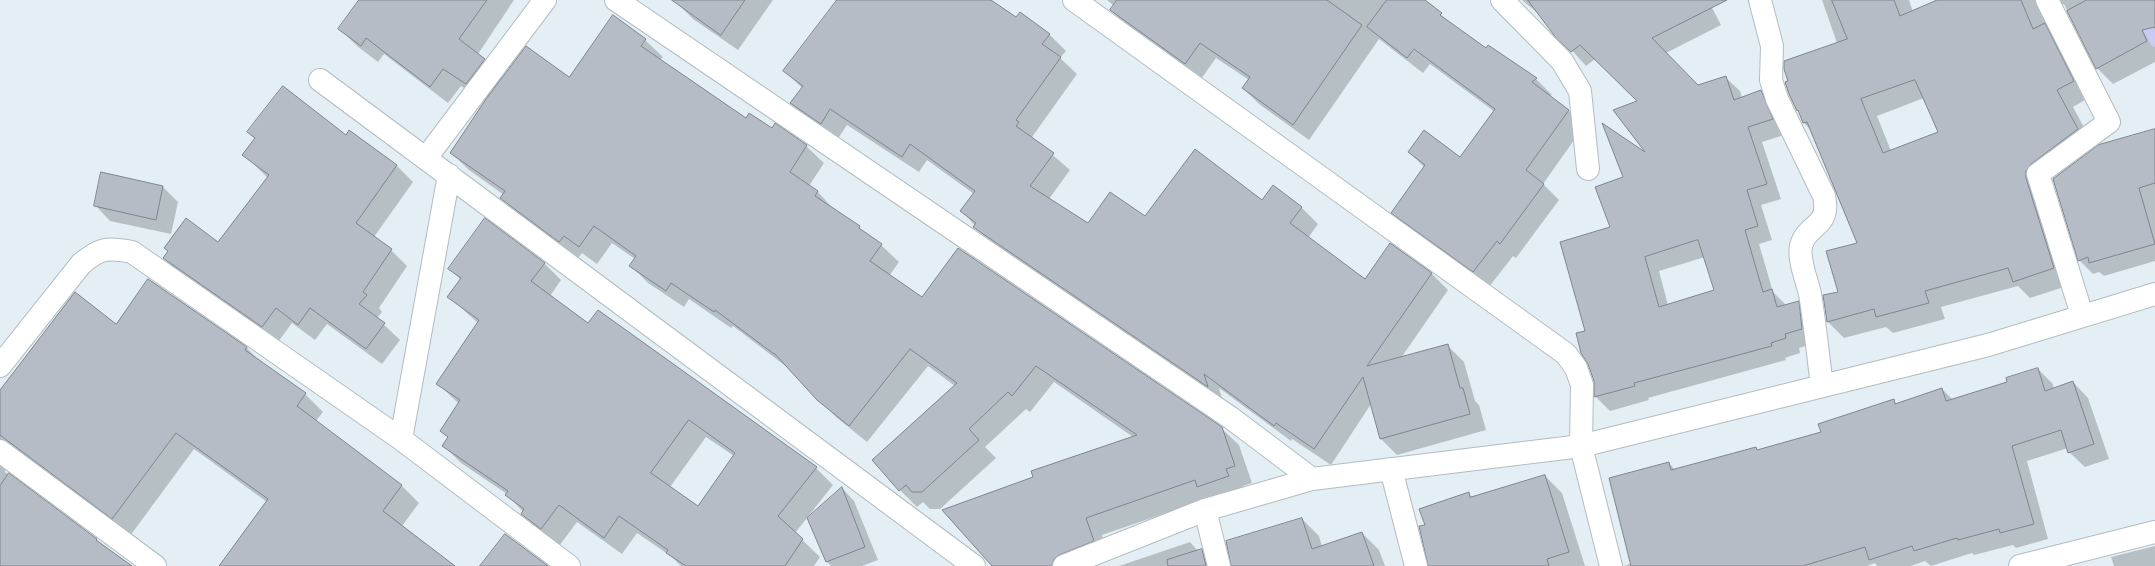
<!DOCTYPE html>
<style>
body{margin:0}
canvas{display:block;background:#e4eff5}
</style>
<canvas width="2155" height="566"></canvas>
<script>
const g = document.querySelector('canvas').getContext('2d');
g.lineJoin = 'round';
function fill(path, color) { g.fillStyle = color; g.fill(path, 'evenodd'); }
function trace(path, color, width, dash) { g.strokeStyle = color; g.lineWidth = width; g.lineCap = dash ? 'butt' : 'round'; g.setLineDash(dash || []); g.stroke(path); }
const shadow = new Path2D(`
 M361,0H514L478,54L503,78H569L645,40L663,57L660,60L746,119L806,146L824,163L809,186L818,192L834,210L881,245L899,262L889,276L922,299L1221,428L1239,445L1252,483L1243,486L1245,493L1209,498L1102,535L1110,558L1092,566H994L1034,478L1133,437L1054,382L1030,412L1026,409L985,447L996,458L940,509H930L923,502L917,507L900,490L955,386L928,366L867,442L836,417L792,371L733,326L731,328L689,299L684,307L648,283L631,266L635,259L612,243L597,264L582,253L577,259L519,215L501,198L504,195L469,170L451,153L488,99L486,98L484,101L461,86L448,103L384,54L378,62L357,46L340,29Z
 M679,0H773L738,50L693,19L677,3Z
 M835,0H990L1016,18L1049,34L1066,51L1060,58L1077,74L1032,137L1070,170L1049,199L1089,225L1262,202L1274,187L1302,208L1318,224L1308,238L1366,280L1391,244L1432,274L1448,290L1401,358L1447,345L1464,362L1475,401L1479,405L1486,430L1397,455L1381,439L1371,404L1331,465L1292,439L1291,441L1219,388L1223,402L990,243L962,211L974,194L927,160L919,172L847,125L837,140L808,120L791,103L802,88L785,71L837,2Z
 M1107,0H1424L1452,25L1487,49L1489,47L1536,79L1552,95L1549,96L1569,111L1584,126L1543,184L1559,200L1516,258L1513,256L1489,287L1408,228L1392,213L1425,168L1409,152L1460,158L1495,112L1430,64L1423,73L1379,39L1309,140L1259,104L1243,88L1249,80L1216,58L1201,79L1127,26L1111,10L1114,6Z
 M1522,0H1708L1721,25L1666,53L1698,86L1725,77L1740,91L1742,98L1761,91L1776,106L1787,134L1762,142L1781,199L1761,205L1772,240L1759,244L1773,292L1786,305L1798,303L1813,317L1817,343L1799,348L1800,353L1785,358L1786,360L1648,398L1649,400L1610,411L1595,396V381L1586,331L1624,178L1648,156L1638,102L1595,59L1586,66L1541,16ZM1705,257L1715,291L1668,305L1659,271Z
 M1822,0H1909L1913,12L1940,0H2155V62L2113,84L2097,68L2064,4L2057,5L2090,97L2073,107L2094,146L2047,180L2070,285L2030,298L2018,286L1941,307L1945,319L1893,333L1886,327L1844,338L1828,322L1858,243L1812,131L1804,123L1786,83L1837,43ZM1924,98L1939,133L1891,151L1877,116Z
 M2155,130V261L2104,276L2099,272L2093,274L2079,260Z
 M248,132L346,137L349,132L397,166L413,182L374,237L391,250L407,266L379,308L382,312L377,318L400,340L382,364L327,324L315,340L292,323L278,342L180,274L164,258L218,243L268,178L243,154L255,139Z
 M163,187L178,202L171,234L110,221L95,205Z
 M544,263L561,280L550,296L588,325L816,468L833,485L795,533L820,557L814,566H681L672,557L637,533L622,554L577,522L559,546L539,531L522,514L523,512L507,494L461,463L444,446L449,439L441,431L459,404L438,384L478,323L449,297L461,280L450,269ZM706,437L734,456L699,508L670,487Z
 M149,280L247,348L261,363L305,394L323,412L316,421L402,486L419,503L402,526L454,566H220L267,502L194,449L130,536L5,467V472L97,540L126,566H0V393L116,325Z
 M2038,369L2053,384L2054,389L2073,382L2088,398L2109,459L2085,467L2069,452L2068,448L2027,461L2048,539L2016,548L2013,545L1974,555L1972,553L1931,566L1925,561L1911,566H1877L1875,563L1867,566H1624L1632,563L1669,463L1675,470L1756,448L1758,450L1822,433L1893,400L1897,404L1942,389L1953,400L2008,383Z
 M1545,476L1562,493L1585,566H1430L1426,525L1468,493L1473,498Z
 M842,488L854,501L878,560L862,566H831L827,562L808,518Z
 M1302,519L1319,536L1322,547L1362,533L1379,550L1385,566H1232Z
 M1190,542L1198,551L1202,550L1218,566H1119Z
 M2155,546V566H2114L2111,557Z`);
const stream = new Path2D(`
 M2133,0L2155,42`);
const building = new Path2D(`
 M359,0H487L459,39L485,59L466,84L443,69L430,87L366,38L361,46L338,29Z
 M672,0H745L721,35Z
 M837,0H991L1016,17L1020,12L1050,34L1042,44L1061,57L1016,120L1019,122L1016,126L1054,153L1030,186L1088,223L1110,192L1145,216L1195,149L1262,200L1273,185L1302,207L1290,223L1365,279L1390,243L1432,273L1367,366L1448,344L1460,388H1463L1470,414L1380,439L1363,377L1314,449L1276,423L1274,426L1204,374L1208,387L973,227L976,223L960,211L975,191L910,144L902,157L830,109L821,124L790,103L803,86L783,71Z
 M1117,0H1327L1362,25L1293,125L1242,88L1250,77L1200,43L1185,64L1110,10Z
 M1387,0H1425L1442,13L1440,15L1486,48L1488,45L1537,78L1532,82L1569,110L1526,170L1544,184L1500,244L1497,241L1473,272L1391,213L1425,165L1408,152L1424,130L1460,157L1495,109L1414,49L1407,58L1367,27Z
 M1528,0H1727L1652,38L1698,85L1726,76L1734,100L1761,90L1773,119L1748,127L1767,184L1747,190L1758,226L1745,230L1763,292L1772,289L1777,307L1799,301L1802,329L1785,334L1786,338L1771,343L1772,346L1634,383L1635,386L1594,397V381L1588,364L1581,353L1576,333L1585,331L1560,242L1610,227L1595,187L1623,177L1602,123L1645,152L1613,110L1637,101L1580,45L1571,52L1557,39ZM1698,240L1714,290L1659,307L1645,257Z
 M1832,0H1894L1900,16L1937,0H2021L2033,29L2045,23L2074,81L2057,90L2078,129L2031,164L2026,171V178L2054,268L2013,282L2008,268L1925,291L1929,303L1876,317L1874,309L1827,322L1823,295L1838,292L1826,251L1857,243L1807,122L1803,123L1798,110L1797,111L1789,94L1785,82L1788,81L1784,69V61L1847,39ZM1915,80L1938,132L1883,153L1861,99Z
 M2087,0H2155V27L2142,30L2147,41L2096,69L2067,11Z
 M613,15L646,39L641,46L746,118L749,113L772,128L775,123L807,145L790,172L818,191L815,196L860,226L859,228L882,244L870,261L922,297L958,248L1222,427L1235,466L1226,469L1229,476L1197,487L1195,480L1086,518L1094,541L1059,555L1054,559L1052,566H992L942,510L1033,477L1031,471L1137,435L1036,366L1012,396L1008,392L969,429L979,440L922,492H912L906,485L899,491L872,460L957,383L910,349L849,426L817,400L775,354H774L715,310L714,312L671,283L666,291L629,266L636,256L594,226L579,247L564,236L559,242L500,198L505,191L450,153L486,99L526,46L569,77Z
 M283,86L346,135L349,130L397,165L356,223L392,249L363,292L367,295L359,304L385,323L366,349L310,308L298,325L276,308L262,327L163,258L168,251L164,248L186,218L218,242L269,175L242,155L255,138L247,132Z
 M2155,129V183L2139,188L2155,244L2089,263L2088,257L2078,261L2053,179L2098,145Z
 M101,172L163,186L156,220L94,206Z
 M485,218L545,263L531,281L588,323L598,310L817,467L778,516L803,539L785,566H686L666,553L668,550L619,516L604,538L559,505L541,529L521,514L524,509L505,495L508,491L442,446L448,437L440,431L460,400L436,384L479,320L447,297L461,278L448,269ZM689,420L735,453L698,506L651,473Z
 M148,279L247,347L245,350L306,393L297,406L402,485L383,511L455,566H219L268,499L176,433L112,519L0,435V390L75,292L116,324Z
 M2038,368L2045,391L2073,381L2094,444L2068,453L2061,430L2012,446L2034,524L2000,533L1999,529L1958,540L1957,538L1914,551L1912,546L1869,560L1865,547L1803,566H1631L1609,478L1669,462L1671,470L1756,447L1757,450L1821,432L1818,424L1894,399L1895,404L1942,388L1946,401L2007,382L2006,378Z
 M9,473L97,539L96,540L132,566H0V486Z
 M1545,475L1569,552L1547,559L1549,566H1428L1419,526L1425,525L1419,509L1469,492L1470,497Z
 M842,487L865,547L826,562L807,518Z
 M1302,518L1312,549L1362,532L1374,566H1231L1226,541Z
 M505,534L548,566H480Z
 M1202,549L1206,566H1168L1167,560Z`);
const minor = new Path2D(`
 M616,0L1231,418L1312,479
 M1074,0L1566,354L1576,368L1582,385L1581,446L1611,566
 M1502,0L1562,61L1580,91L1588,169
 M1760,0L1772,46L1771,80L1777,99L1824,196C1831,228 1807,223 1801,246C1798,260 1807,280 1810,294C1815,324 1818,355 1822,386
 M2047,0L2109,122L2038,174L2082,315
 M320,80L974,566
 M426,158L545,0
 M0,366L81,264C100,248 107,247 132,252L401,439L569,566
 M401,439L449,175
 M0,451L155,566
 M1391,469L1416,566
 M1205,510L1219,566
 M1064,566L1205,510L1312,479L1581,446L1988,345L2155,294
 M2020,566L2155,532`);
fill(shadow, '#0003');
trace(stream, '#c9cbf6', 10);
fill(building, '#b5bcc5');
trace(building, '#7f858d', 1);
trace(minor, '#b2bdc2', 24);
trace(minor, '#fff', 22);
</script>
